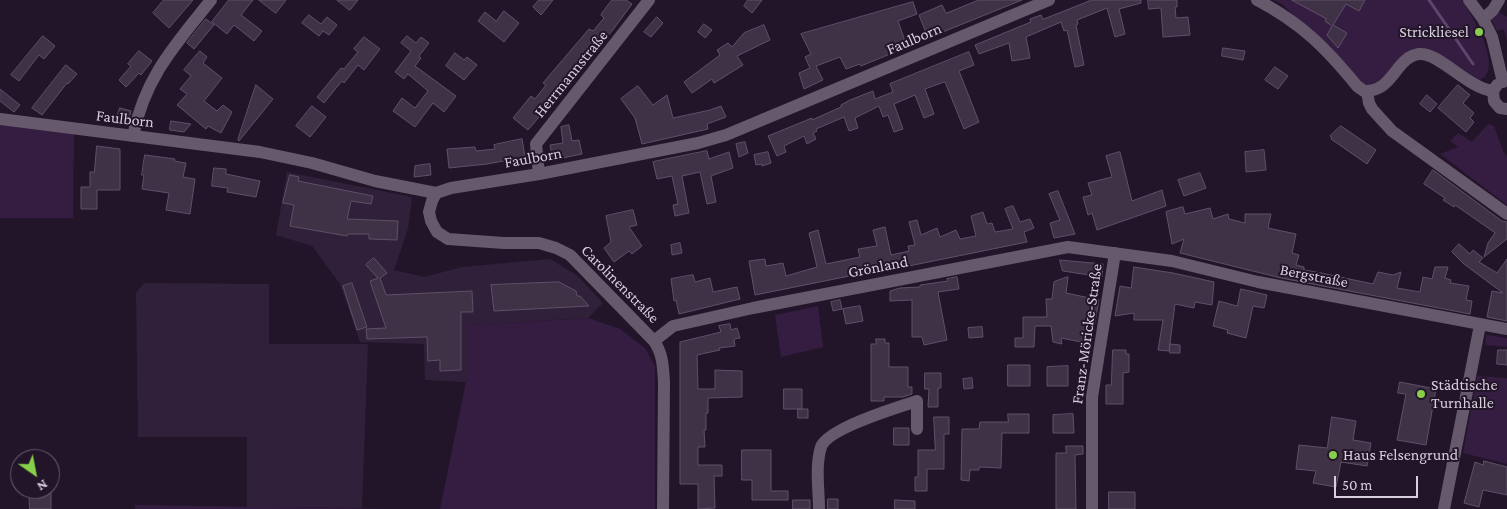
<!DOCTYPE html>
<meta charset="utf-8">
<style>
body{margin:0}
#map{position:relative;width:1507px;height:509px;overflow:hidden;background:#221529;font-family:"Crimson Pro",serif}
canvas{display:block}
.north{position:absolute;left:10px;top:449px;width:50px;height:50px;box-sizing:border-box;background:#221529;border:1px solid #6b5f71;border-radius:50%;rotate:147deg;font-size:14px;font-weight:700;line-height:20px;text-align:center;color:#d8cfdd}
.north::after{content:'';display:block;margin:auto;width:18px;height:22px;background:#87cf4b;clip-path:polygon(50% 0,100% 100%,50% 72%,0 100%)}
.scale{position:absolute;left:1334px;top:476px;width:84px;height:22px;box-sizing:border-box;border:2px solid #d8cfdd;border-top:0;padding-left:6px;font-size:15px;line-height:18px;white-space:nowrap;color:#d8cfdd;-webkit-text-stroke:4px #221529;paint-order:stroke}
</style>
<div id="map">
<canvas width="1507" height="509"></canvas>
<div class="north">N</div>
<div class="scale">50 m</div>
</div>
<script>
const g = document.querySelector('canvas').getContext('2d');
g.lineJoin = 'round';
function fill(path, color) { g.fillStyle = color; g.fill(path, 'evenodd'); }
function trace(path, color, width, dash) { g.strokeStyle = color; g.lineWidth = width; g.lineCap = dash ? 'butt' : 'round'; g.setLineDash(dash || []); g.stroke(path); }
function label(font, color, halo, rows, align = 'center') {
  g.font = font + ' "Crimson Pro",serif'; g.lineWidth = 4; g.setLineDash([]); g.textBaseline = 'middle'; g.strokeStyle = halo; g.fillStyle = color; for (const [text, x, y, turn = 0] of rows) {
    g.save(); g.translate(x, y); g.rotate((+turn || 0) * Math.PI / 180); g.textAlign = isNaN(turn) ? turn : align; if (halo) g.strokeText(text, 0, 0); g.fillText(text, 0, 0); g.restore();
  }
}
const built = new Path2D(`
 M287,172L412,197L408,229L394,270L424,277L462,267L550,259L578,276L603,303L588,318L468,325V372L466,382L425,380L424,344L360,342L340,284L312,246L276,235Z
 M144,283L269,284V344H368L362,508L247,507V437H138L136,293Z`);
const green = new Path2D(`
 M1274,0H1462C1473,16 1507,74 1477,81L1417,49L1402,55L1388,78L1369,86L1361,82L1282,4Z
 M1499,12L1507,17V41L1504,29L1497,31L1491,19Z
 M0,119L74,129L73,218H0Z
 M1488,124L1494,126L1503,151L1507,156V205L1440,154L1458,147L1450,141L1458,133L1472,142Z
 M818,306L823,347L781,357L775,315Z
 M588,318L620,329L645,348L655,366V509H440L468,372V325Z
 M1486,335L1507,338V347L1485,345Z
 M1477,376L1507,378V464L1463,453Z
 M135,505L394,509H135Z`);
const stream = new Path2D(`
 M1429,0L1473,64`);
const building = new Path2D(`
 M164,0H193L169,28L153,13Z
 M229,0H253L241,15L262,31L254,41L234,25L227,34L212,22Z
 M259,0H286L276,13Z
 M337,0H358L350,10Z
 M539,0H553L541,15L533,7Z
 M612,0H626L632,4L612,31L528,130L513,118L531,96L535,99L546,85L543,83L589,29L593,31L604,18L601,15Z
 M748,0H762L752,13L744,6Z
 M979,0H1022L928,38L919,15L942,5L946,13Z
 M1092,0H1141V3L1119,9L1125,34L1115,37L1107,8L1077,20L1078,24L1076,25L1084,65L1075,67L1067,30L1064,31L1061,22L1026,37L1030,58L1012,61L1009,43L979,54L975,45L1031,22L1030,19L1041,15L1043,19Z
 M1148,0H1177V7H1175L1176,18L1188,17L1190,35L1163,37L1161,8L1149,9Z
 M1292,0H1365L1359,11L1346,4L1333,25L1347,33L1338,48L1327,35L1332,26L1325,21L1326,19Z
 M913,2L917,14L898,21L907,47L861,66L860,64L846,69L840,57L816,66L823,80L804,89L799,73L810,68L805,57L811,54L801,34Z
 M504,11L519,23L504,42L478,21L485,12L496,21Z
 M309,15L321,24L327,17L337,25L329,35L323,31L319,36L302,23Z
 M657,17L663,23L651,37L644,32Z
 M206,19L214,25L194,49L187,43Z
 M704,24L712,30L705,38L698,32Z
 M764,25L770,40L737,56L743,65L714,83L712,79L692,93L684,82L720,55L717,50L728,43L732,47L744,33Z
 M43,36L55,46L44,59L39,55L19,81L11,75Z
 M407,36L416,43L421,37L429,43L419,56L421,58L415,66L456,96L444,112L433,103L415,127L393,111L402,98L415,108L428,91L408,74L404,79L395,72L411,51L401,43Z
 M364,37L380,49L364,70L358,65L344,83L342,81L332,93L324,103L317,97L341,68L344,69L358,52L354,49Z
 M1223,48L1245,51L1243,60L1222,56Z
 M139,51L152,61L141,75L139,73L126,87L119,80L131,66L128,64Z
 M200,51L207,57L203,63L222,78L204,101L217,111L223,105L232,112L221,133L208,126L206,129L177,105L187,94L180,89L191,76L184,70Z
 M969,52L974,65L959,71L979,122L964,129L945,82H944L925,89L934,114L924,118L915,95L894,104L903,129L894,132L888,115L883,117L879,106L855,118L858,128L849,131L844,117L816,129L817,131L813,133L816,139L807,144L804,136L784,146L786,152L777,156L768,136L812,118V120L841,107V105L850,100L873,91L875,99L893,92L890,84Z
 M455,53L464,60L467,57L477,65L464,80L446,66Z
 M66,65L77,74L68,84L67,83L42,115L32,108Z
 M1275,67L1288,76L1278,89L1265,80Z
 M256,85L273,99L239,141L238,140Z
 M1458,85L1470,95L1463,103L1474,113L1470,118L1474,122L1466,132L1438,108Z
 M638,86L653,105L667,95L673,118L710,110L721,106L726,117L707,124L708,129L642,144L635,118L621,99Z
 M0,89L20,105L14,112L0,101Z
 M1427,95L1437,104L1430,112L1420,104Z
 M312,106L326,117L310,137L296,126Z
 M120,108L131,111L128,121L117,117Z
 M171,121L191,124L184,132L170,130Z
 M569,125L572,141L579,140L582,154L553,160L550,145L563,143L561,127Z
 M1341,126L1376,150L1367,164L1331,139L1332,138L1330,136Z
 M522,139L525,157L487,164L449,168L447,149L475,147L476,151L495,149L494,145Z
 M745,142L748,153L739,157L736,144Z
 M97,146L120,149V190H97V209H81V187H90V172H94Z
 M1264,150L1266,170L1246,172L1245,152Z
 M707,151L709,159L729,152L733,168L711,176L716,202L707,204L700,172L682,176L689,213L675,216L673,205L678,204L672,176L657,179L653,162Z
 M768,152L771,163L762,166V164L756,165L754,155Z
 M1120,152L1132,201L1162,190L1166,206L1097,230L1092,213L1088,215L1083,197L1092,195L1088,183L1112,177L1106,156Z
 M145,155L175,159L174,161L186,163L183,177L195,179L190,214L166,210L169,193L142,189L144,175H142Z
 M430,164L431,175L414,177L415,166Z
 M214,168L226,169V174L260,181L256,197L227,192L228,188L212,186Z
 M1433,170L1502,221L1507,222V239L1484,257L1488,243L1495,233L1494,232L1455,205L1454,207L1443,200L1445,198L1424,184Z
 M1200,173L1206,188L1184,196L1178,180Z
 M290,175L299,177L298,181L373,196L371,204L351,201L347,219L398,221L397,240L369,239V234H348L347,236L290,226L294,205L283,203Z
 M1058,191L1075,234L1054,238L1050,223L1060,220L1049,194Z
 M1013,206L1020,222L1030,219L1034,228L1024,232L1027,242L894,269V267L755,295L749,261L765,259L766,266L783,263L786,276L817,267L809,233L818,230L826,264L860,257L858,249L877,246L873,230L885,227L891,255L909,251L908,246L915,245L909,222L917,220L921,235L937,228L940,237L956,230L960,239L976,236L971,216L983,212L987,224L992,223L995,232L1013,229L1005,209Z
 M1183,207L1185,214L1210,208L1213,219L1228,214L1229,219L1245,223V214H1271L1268,228L1296,234L1292,253L1299,255L1296,265L1304,267V270L1321,273L1373,284L1378,272L1393,275L1401,272L1397,288L1420,292L1423,277L1432,279L1435,267H1448L1445,278L1451,280L1450,283L1469,286L1466,300L1472,301L1470,314L1281,278L1180,253L1184,239L1172,244L1166,212Z
 M633,210L637,225L629,227L642,246L632,254L629,251L614,262L604,248L611,242L606,216Z
 M680,243L682,253L672,255L671,245Z
 M1459,244L1470,254L1473,250L1483,258L1479,262L1497,273L1507,259V321L1487,317L1492,291L1503,293L1464,264L1452,252Z
 M374,258L387,273L380,278L386,295L472,291L473,312H461V370L440,371V360L428,361L427,337L367,339L366,329L386,328L370,281L378,278L366,265Z
 M1060,260L1103,264L1102,277L1063,271Z
 M1134,267L1173,273L1214,282L1212,305L1195,302L1194,308L1175,304L1169,351L1158,350L1163,320H1134V313L1115,316L1120,286L1131,288Z
 M693,275L695,282L710,278L713,292L737,287L740,299L679,314L676,300L674,301L671,279Z
 M957,277L959,289L938,292L947,340L924,345L922,337H912V300L890,301V291L900,288L920,287V285L948,281L947,279Z
 M1068,277L1066,293L1099,300L1091,344L1061,338L1062,344L1053,342L1051,326H1035L1034,347H1015V338H1023V317H1047L1046,299H1052L1054,282Z
 M559,282L576,291L577,296H580L589,306L494,311L491,285Z
 M352,283L367,327L357,330L343,286Z
 M1241,289L1267,295L1264,308L1253,306L1246,338L1227,333L1228,330L1213,326L1219,301L1237,306Z
 M840,300L842,309L833,311L831,302Z
 M860,306L863,321L846,324L843,309Z
 M730,324L731,330L737,328L740,338L734,339L735,346L719,348L720,350L697,355L698,389H715V370L742,371V397L708,398V413H706V430H704L705,447H698V465H722V476H714L715,508L698,509V484H680V342L721,332L719,326Z
 M982,327L983,337L969,338L968,328Z
 M876,339H885V343H889V367H908V387H912V394L903,397H884V401H871V344H876Z
 M1170,344L1180,345V353H1170Z
 M1113,350H1126V354H1129V372L1123,373V404H1106V385H1111Z
 M1498,350H1507V365L1497,364Z
 M1008,365H1030V386H1008Z
 M1068,366V386H1047V367Z
 M925,373H941V388H938V407H928L929,389H925Z
 M972,378L973,388L964,389L963,379Z
 M1400,382L1436,389L1426,445L1397,440L1406,394L1398,393Z
 M784,389H802V409H784Z
 M798,409H808V418H798Z
 M1008,414H1029V433H1002L1001,468L979,467V470H970L969,481L961,480L962,429H979L980,422H1008Z
 M1073,414L1074,433H1053V415Z
 M934,417H949V434H944V469H927V491H915V477H918V450H935Z
 M1332,417L1356,421L1353,440L1371,443L1367,466L1341,462L1336,487L1313,483L1316,471L1296,469L1299,445L1327,448Z
 M894,428H909V445H894Z
 M1066,446H1083V454L1075,455L1076,509H1056V453H1066Z
 M742,450H771V491H788V500H752V480H742Z
 M1484,461L1507,467V495L1483,490L1479,507L1464,503L1475,462L1483,465Z
 M29,489H51V509H30Z
 M1109,492H1135V509H1109Z
 M828,499H838V509H828Z
 M793,500H810V509H793Z
 M895,500L915,501V509H895Z`);
const minor = new Path2D(`
 M1257,0C1301,23 1326,48 1357,86L1364,91C1394,92 1395,57 1419,54C1439,52 1467,88 1493,91
 M1469,0L1483,19L1492,37L1503,82
 M1483,19L1493,10L1499,0
 M1497,85L1493,91L1494,101L1500,108L1507,109
 M1367,91L1369,103L1372,109L1392,131L1507,214
 M0,119L260,152L312,163L375,181L436,193L451,188L539,174L698,143L726,135L1049,0
 M133,136C145,77 175,45 211,0
 M539,174L536,144L649,0
 M436,193L432,201L429,212L431,221L437,232L448,239L504,243H539L556,248L570,255L654,341C663,354 663,367 664,382L663,509
 M654,341L673,326L753,308L1068,247L1172,261L1258,282L1507,329
 M819,509C819,490 815,466 821,447C827,429 898,407 917,401V429
 M1092,509V397L1115,253
 M1444,509L1480,325`);
const markers = [
 [1479,32,5,"#87cf4b"],
 [1421,394,5,"#87cf4b"],
 [1333,455,5,"#87cf4b"]
];
const poiNames = [
 ["Strickliesel",1469,32,"right"],
 ["Städtische",1431,385],
 ["Turnhalle",1431,403],
 ["Haus Felsengrund",1343,455]
];
const streetNames = [
 ["Faulborn",914,39,-23],
 ["Herrmannstraße",571,74,-51],
 ["Faulborn",125,119,7],
 ["Faulborn",533,158,-10],
 ["Grönland",878,267,-11],
 ["Bergstraße",1314,276,11],
 ["Carolinenstraße",620,284,45],
 ["Franz-Möricke-Straße",1087,334,-82]
];
fill(built, '#302039');
fill(green, '#351d41');
trace(stream, '#5f446d', 3);
fill(building, '#3f3247');
trace(building, '#5f5067', 1);
trace(minor, '#65596b', 12);
for (const [x, y, r, color] of markers) { const dot = new Path2D(); dot.arc(x, y, r, 0, 2 * Math.PI); g.fillStyle = color; g.fill(dot); trace(dot, '#221529', 2); }
label('16px', '#d8cfdd', '#221529', poiNames, 'left');
label('16px', '#d8cfdd', '#221529', streetNames);
</script>
